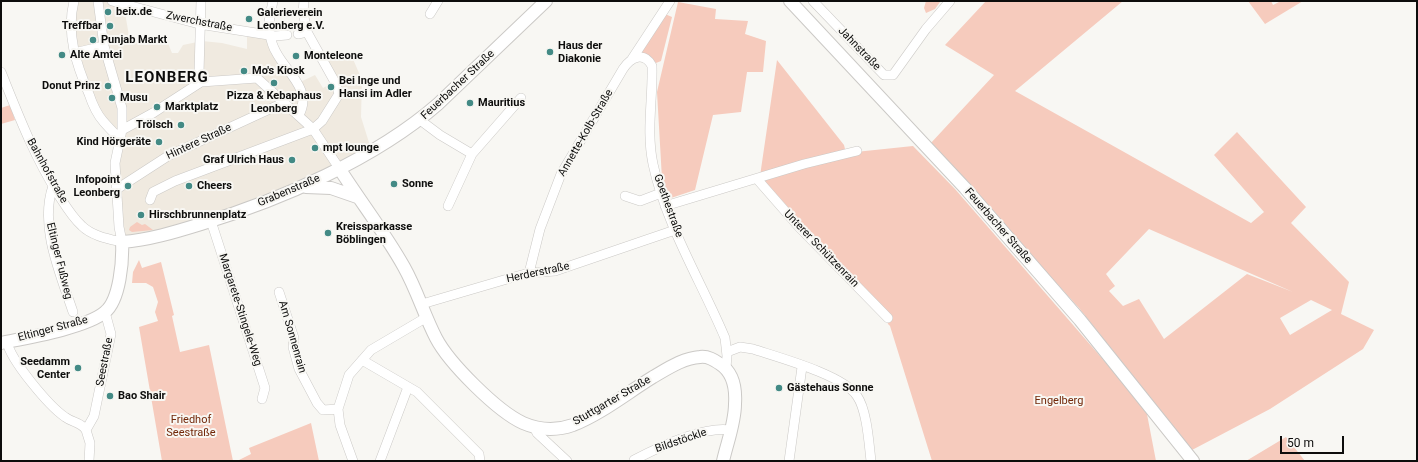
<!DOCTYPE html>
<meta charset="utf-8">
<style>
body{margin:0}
#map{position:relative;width:1418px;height:462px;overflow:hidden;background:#f8f7f3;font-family:Roboto,sans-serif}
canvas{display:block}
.frame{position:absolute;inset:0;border:2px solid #0d0d0c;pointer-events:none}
.scale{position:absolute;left:1280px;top:436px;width:64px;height:18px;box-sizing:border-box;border:2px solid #0d0d0c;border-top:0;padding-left:5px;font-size:12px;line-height:14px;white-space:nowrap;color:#0d0d0c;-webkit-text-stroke:3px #f8f7f3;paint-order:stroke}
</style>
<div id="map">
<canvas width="1418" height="462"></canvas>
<div class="frame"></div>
<div class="scale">50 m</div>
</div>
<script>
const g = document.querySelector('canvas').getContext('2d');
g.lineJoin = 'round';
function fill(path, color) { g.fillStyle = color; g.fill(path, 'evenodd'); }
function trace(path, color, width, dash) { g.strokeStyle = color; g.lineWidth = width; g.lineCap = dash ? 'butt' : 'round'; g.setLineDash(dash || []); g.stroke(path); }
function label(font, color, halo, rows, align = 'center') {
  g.font = font + ' Roboto,sans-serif'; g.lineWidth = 4; g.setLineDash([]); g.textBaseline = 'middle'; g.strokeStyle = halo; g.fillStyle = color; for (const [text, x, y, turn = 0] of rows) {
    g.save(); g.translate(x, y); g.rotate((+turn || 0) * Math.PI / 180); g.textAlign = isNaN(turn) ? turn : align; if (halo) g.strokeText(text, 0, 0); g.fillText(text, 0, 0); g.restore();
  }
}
const built = new Path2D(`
 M73,1H123L129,36L167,41L172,53H178L183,45L202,41L222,43L247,49V33L267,37L296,84L315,75L323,88L332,83L322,58L350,52L362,80L361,117L371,149L295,193L143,244L115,231L113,168L121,146L85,96L74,36Z`);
const green = new Path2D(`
 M926,1H940V2L935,9L926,13L924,8Z
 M986,1H1123L1015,91L1251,223L1264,212L1214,155L1237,132L1306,207L1291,223L1349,282L1341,314L1374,330L1363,349L1270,409L1192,450L1079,308L930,144L994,75L945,45ZM1149,229L1293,292L1247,274L1164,339L1139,299L1123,306L1109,291L1115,286L1106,274ZM1311,300L1332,310L1290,335L1280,318Z
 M1248,1H1271L1273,5L1281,1H1303L1265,24Z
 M678,2L716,9L715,19L748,21L745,34L766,41L763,72H747L741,112L713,115L695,190L668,199L662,179L657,92Z
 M665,14L672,17L661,61L656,63C652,57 643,56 639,50Z
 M777,60L844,145L846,153L913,146L955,189L1146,409L1156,461H932L890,326L888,324L885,315L760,176Z
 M10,105L15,120L1,124V108Z
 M137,222L142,225L145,224L153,230L132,232L129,230L130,227Z
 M139,260L142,268L161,262L174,315L172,316L180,352L209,345L233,461H162L139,327L158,321L155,312L158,302L153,287L146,283H132L133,272Z
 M311,423L319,461H237L251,454L249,448Z
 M1286,437L1305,461H1246Z`);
const minor = new Path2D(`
 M74,1C66,33 76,64 89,94C92,103 96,113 103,121C108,127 114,133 120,139
 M98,1L104,46L122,108V130L115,163L119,227L122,242
 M112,1L199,24L275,36L287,35
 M273,1C271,12 267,24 270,35C271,40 273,47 276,52C286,72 313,90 299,115
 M304,1L303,12L307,32
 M813,1L884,75H893L926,29L950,1
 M430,14L438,1
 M74,53L104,46
 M632,59L670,1
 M1,72C18,114 34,156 58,194C65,205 72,217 82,226C92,236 109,239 122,242
 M201,82L199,73L201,1
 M420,120L440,135L472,154
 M122,130L153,113L201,82L257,78L313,129L339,168
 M757,179L799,227L888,318
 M53,186C39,226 60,273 73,312
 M117,189L168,156L285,102
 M625,196L640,201L661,193
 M150,200L153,192L175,181L313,129L322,121L339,94L336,84L307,32L298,34
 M448,206L472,154L521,98
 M665,206L804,164L857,151
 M211,221L265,388L262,399
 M529,273L540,229L561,174L623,69C631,57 644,51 652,66C653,99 646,131 653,164C666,225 701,281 725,338L727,356L726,368
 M279,292L294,338L293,347L299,369L317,403L323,410L338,409
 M422,304L514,277L529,273L555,271L675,230
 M7,342C11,361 49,406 65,417C73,423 81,422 86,430
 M727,352L740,347L753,349C777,357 844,375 857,396C867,410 869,444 871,461
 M362,360L417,392L479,454L480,461
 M534,427L537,433L567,461
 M634,460C659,447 702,426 730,430
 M89,461L90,443L86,430L94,416L111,334L105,312
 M353,461L340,425L338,409L349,375L371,350L427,317
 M380,461L408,387
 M789,461L802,367`);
const major = new Path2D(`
 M790,1L965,188L1080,320L1193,461
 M339,168C360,201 385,233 404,267C417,290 424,315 436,338C449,363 497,411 523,423C539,430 556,431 573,425C601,414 627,393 653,377C667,369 683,358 700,357C708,356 714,360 720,364C734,373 736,389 735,404C735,423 727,443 723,461
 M306,187L331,188L357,197
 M1,343C26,338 86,328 105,312C120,300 123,260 122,242C149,240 175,232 201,224C280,200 375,159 438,104L546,1`);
const markers = [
 [108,12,4,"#438a85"],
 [249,19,4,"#438a85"],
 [110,26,4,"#438a85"],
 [93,40,4,"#438a85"],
 [550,52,4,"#438a85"],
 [62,55,4,"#438a85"],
 [296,56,4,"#438a85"],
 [244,71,4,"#438a85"],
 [274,83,4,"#438a85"],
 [108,86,4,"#438a85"],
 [331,87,4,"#438a85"],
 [112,98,4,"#438a85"],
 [470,103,4,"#438a85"],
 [157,107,4,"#438a85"],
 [181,125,4,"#438a85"],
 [159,142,4,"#438a85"],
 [315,148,4,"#438a85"],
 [292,160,4,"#438a85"],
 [394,184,4,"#438a85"],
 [128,186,4,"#438a85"],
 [189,186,4,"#438a85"],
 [141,215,4,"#438a85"],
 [328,233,4,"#438a85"],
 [78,368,4,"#438a85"],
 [779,388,4,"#438a85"],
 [110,396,4,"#438a85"]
];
const poiNames = [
 ["beix.de",116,12],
 ["Galerieverein",257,13],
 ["Leonberg e.V.",257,26],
 ["Treffbar",102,26,"right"],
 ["Punjab Markt",101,40],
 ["Haus der",558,46],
 ["Diakonie",558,59],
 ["Alte Amtei",70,55],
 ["Monteleone",304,56],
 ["Mo's Kiosk",252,71],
 ["Bei Inge und",339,81],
 ["Hansi im Adler",339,94],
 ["Donut Prinz",100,86,"right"],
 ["Pizza & Kebaphaus",274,96,"center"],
 ["Leonberg",274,109,"center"],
 ["Musu",120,98],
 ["Mauritius",478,103],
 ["Marktplatz",165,107],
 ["Trölsch",173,125,"right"],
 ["Kind Hörgeräte",151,142,"right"],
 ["mpt lounge",323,148],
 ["Graf Ulrich Haus",284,160,"right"],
 ["Infopoint",120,180,"right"],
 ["Leonberg",120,193,"right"],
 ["Sonne",402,184],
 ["Cheers",197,186],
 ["Hirschbrunnenplatz",149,215],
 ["Kreissparkasse",336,227],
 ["Böblingen",336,240],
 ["Seedamm",70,362,"right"],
 ["Center",70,375,"right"],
 ["Gästehaus Sonne",787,388],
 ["Bao Shair",118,396]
];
const streetNames = [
 ["Zwerchstraße",199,22,11],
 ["Jahnstraße",859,49,46],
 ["Feuerbacher Straße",458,85,-43],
 ["Annette-Kolb-Straße",586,133,-60],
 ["Hintere Straße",199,142,-25],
 ["Bahnhofstraße",47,171,61],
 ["Grabenstraße",289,191,-23],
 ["Goethestraße",668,206,70],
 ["Feuerbacher Straße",998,226,49],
 ["Unterer Schützenrain",821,249,46],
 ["Eltinger Fußweg",59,261,76],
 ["Herderstraße",538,273,-12],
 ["Margarete-Stingele-Weg",240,310,72],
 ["Eltinger Straße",53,329,-15],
 ["Am Sonnenrain",292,337,74],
 ["Seestraße",105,362,-79],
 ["Stuttgarter Straße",612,401,-30],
 ["Bildstöckle",681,441,-19]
];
const parkNames = [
 ["Engelberg",1059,401],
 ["Friedhof",191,420],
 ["Seestraße",191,433]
];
const districtNames = [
 ["LEONBERG",167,78]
];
fill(built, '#f0eae0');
fill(green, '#f6cbbd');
trace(minor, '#cbc9c6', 10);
trace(major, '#cbc9c6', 14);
trace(minor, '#fff', 9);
trace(major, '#fff', 12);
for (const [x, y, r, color] of markers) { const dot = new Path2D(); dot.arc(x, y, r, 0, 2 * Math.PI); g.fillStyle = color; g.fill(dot); trace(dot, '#f8f7f3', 1.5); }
label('bold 11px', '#0d0d0c', '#f8f7f3', poiNames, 'left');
label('11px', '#0d0d0c', '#f8f7f3', streetNames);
label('11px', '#722809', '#f8f7f3', parkNames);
g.letterSpacing = '1px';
label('bold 15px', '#0d0d0c', '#f8f7f3', districtNames);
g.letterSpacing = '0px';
</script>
